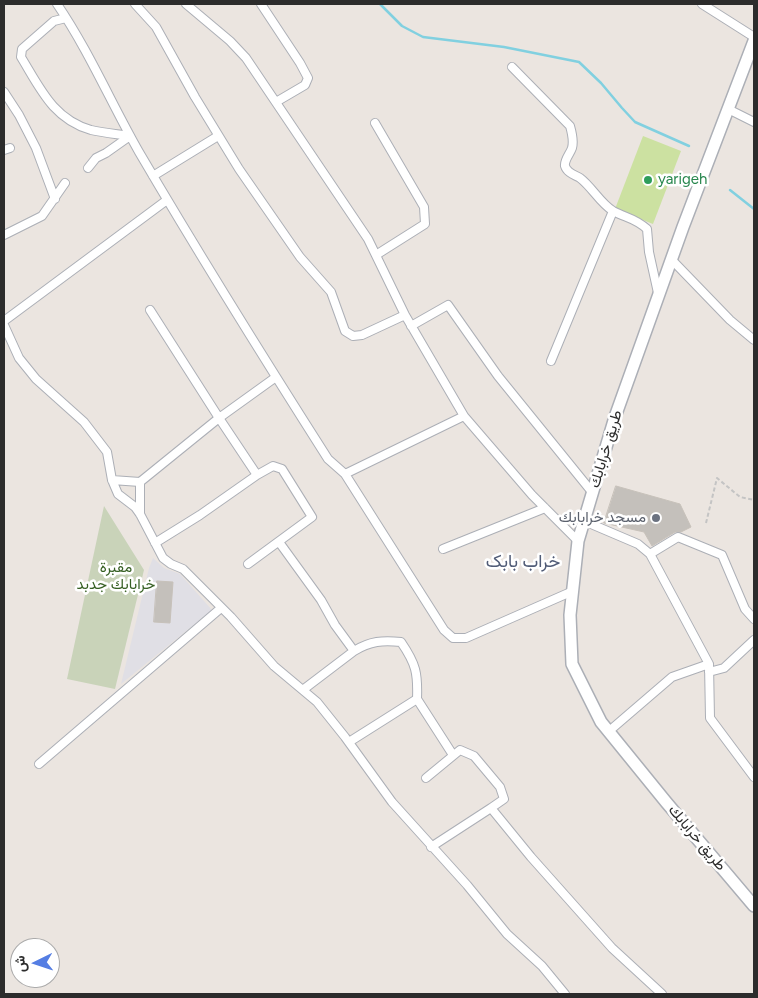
<!DOCTYPE html>
<meta charset="utf-8">
<style>
body{margin:0}
#map{position:relative;width:758px;height:998px;overflow:hidden;background:#ebe5e0;font-family:Figtree,Vazirmatn,sans-serif}
canvas{display:block}
.frame{position:absolute;inset:0;border:5px solid #2c2c2c;pointer-events:none}
.north{position:absolute;left:10px;top:938px;width:50px;height:50px;box-sizing:border-box;background:#fff;border:1px solid #ababab;border-radius:50%;rotate:266deg;font-size:14px;font-weight:700;line-height:20px;text-align:center;color:#2c2c2c}
.north::after{content:'';display:block;margin:auto;width:18px;height:22px;background:#557ee3;clip-path:polygon(50% 0,100% 100%,50% 72%,0 100%)}
</style>
<div id="map">
<canvas width="758" height="998"></canvas>
<div class="frame"></div>
<div class="north">ش</div>
</div>
<script>
const g = document.querySelector('canvas').getContext('2d');
g.lineJoin = 'round';
function fill(path, color) { g.fillStyle = color; g.fill(path, 'evenodd'); }
function trace(path, color, width, dash) { g.strokeStyle = color; g.lineWidth = width; g.lineCap = dash ? 'butt' : 'round'; g.setLineDash(dash || []); g.stroke(path); }
function label(font, color, halo, rows, align = 'center') {
  g.font = font + ' Figtree,Vazirmatn,sans-serif'; g.lineWidth = 5; g.setLineDash([]); g.textBaseline = 'middle'; g.strokeStyle = halo; g.fillStyle = color; for (const [text, x, y, turn = 0] of rows) {
    g.save(); g.translate(x, y); g.rotate((+turn || 0) * Math.PI / 180); g.textAlign = isNaN(turn) ? turn : align; if (halo) g.strokeText(text, 0, 0); g.fillText(text, 0, 0); g.restore();
  }
}
const industrial = new Path2D(`
 M153,558L164,568L180,574L212,610L121,684L149,568Z`);
const cemetery = new Path2D(`
 M104,506L144,570L115,689L67,679Z`);
const pitch = new Path2D(`
 M643,136L681,151L653,224L615,209Z`);
const stream = new Path2D(`
 M380,4L402,26L423,37L504,47L579,62L601,83L622,108L635,122L689,146
 M730,190L754,209`);
const building = new Path2D(`
 M616,486L680,504L691,527L681,532H675L652,546L644,532L604,523Z
 M157,581L173,582L170,623L154,622Z`);
const path = new Path2D(`
 M706,523L717,478L740,497L754,500`);
const minor = new Path2D(`
 M57,4C89,51 111,103 139,152C200,256 263,357 328,459L345,474L444,630L453,638H466L573,591
 M135,4L156,27L195,97L239,169L300,257L331,292L345,331L353,336L362,335L405,315
 M186,4L230,41L246,58L368,239L405,315L464,416L532,495L578,541
 M261,4L300,63L308,78L305,85L276,102
 M702,4L754,37
 M66,18L54,21L22,49L21,57C40,88 53,119 91,130C104,133 117,134 130,136L106,153L96,158L88,168
 M512,67L570,126C572,133 574,141 572,148C570,154 564,160 565,166C567,173 575,175 580,178C592,187 600,203 613,211C626,218 635,218 647,229L649,252L658,293
 M4,92L19,115L36,148L55,199
 M728,109L754,122
 M375,123L424,207L425,224L376,255
 M4,150L10,148
 M153,176L218,136
 M4,235L42,216L65,183
 M671,259L730,320L754,340
 M4,321L167,200
 M4,325L19,358L36,379L84,422L107,452L112,480L118,494L135,507L140,514L163,558L171,564L183,569L231,617L274,666L317,702L345,737L392,802L467,885L507,934L542,966L565,994
 M411,326L448,305L498,376L592,492
 M551,361L613,211
 M345,474L464,416
 M112,480L140,482L219,418L150,310
 M140,482V514
 M584,521L638,544L650,554L709,664L710,718L754,777
 M279,542L321,600L335,625L354,651C370,641 383,640 401,642C416,664 418,673 417,699L349,742
 M155,543L200,515L257,475L219,418L276,377
 M443,549L545,508
 M650,554L678,537L722,555L745,609L754,619
 M248,564L312,517L282,469L273,466L257,475
 M709,672L724,668L754,640
 M304,689L354,651
 M417,699L453,755
 M608,732L672,677L709,664
 M39,764L221,608
 M426,778L460,750L474,756L500,787L504,799L491,808
 M431,847L491,808L531,857L612,948L662,994`);
const secondary = new Path2D(`
 M754,41L683,227L615,417L578,541L570,615L572,664L601,722L666,802L754,906`);
const markers = [
 [648,180,5,"#2e9e5b"],
 [656,518,5,"#6b7280"]
];
const leisureNames = [
 ["yarigeh",658,180]
];
const streetNames = [
 ["طريق خرابابك",606,449,-73],
 ["طريق خرابابك",697,838,50]
];
const worshipNames = [
 ["مسجد خرابابك",646,518]
];
const parkNames = [
 ["مقبرة",116,568],
 ["خرابابك جدبد",116,585]
];
const quarterNames = [
 ["خراب بابک",523,562]
];
fill(industrial, '#e0dfe5');
fill(cemetery, '#c9d3b9');
fill(pitch, '#cce1a1');
trace(stream, '#81d0e0', 2.5);
fill(building, '#c4c0bb');
trace(building, '#c7c1ba', 1);
trace(minor, '#acafb6', 10);
trace(secondary, '#acafb6', 14);
trace(path, '#c4c4c4', 2, [4, 2.5]);
trace(minor, '#fff', 8);
trace(secondary, '#fff', 11);
for (const [x, y, r, color] of markers) { const dot = new Path2D(); dot.arc(x, y, r, 0, 2 * Math.PI); g.fillStyle = color; g.fill(dot); trace(dot, '#fff', 2); }
label('15px', '#27864d', '#fff', leisureNames, 'left');
label('15px', '#2c2c2c', '#fff', streetNames);
label('15px', '#5b616d', '#fff', worshipNames, 'right');
label('15px', '#376024', '#fff', parkNames);
label('18px', '#515c77', '#fff', quarterNames);
</script>
